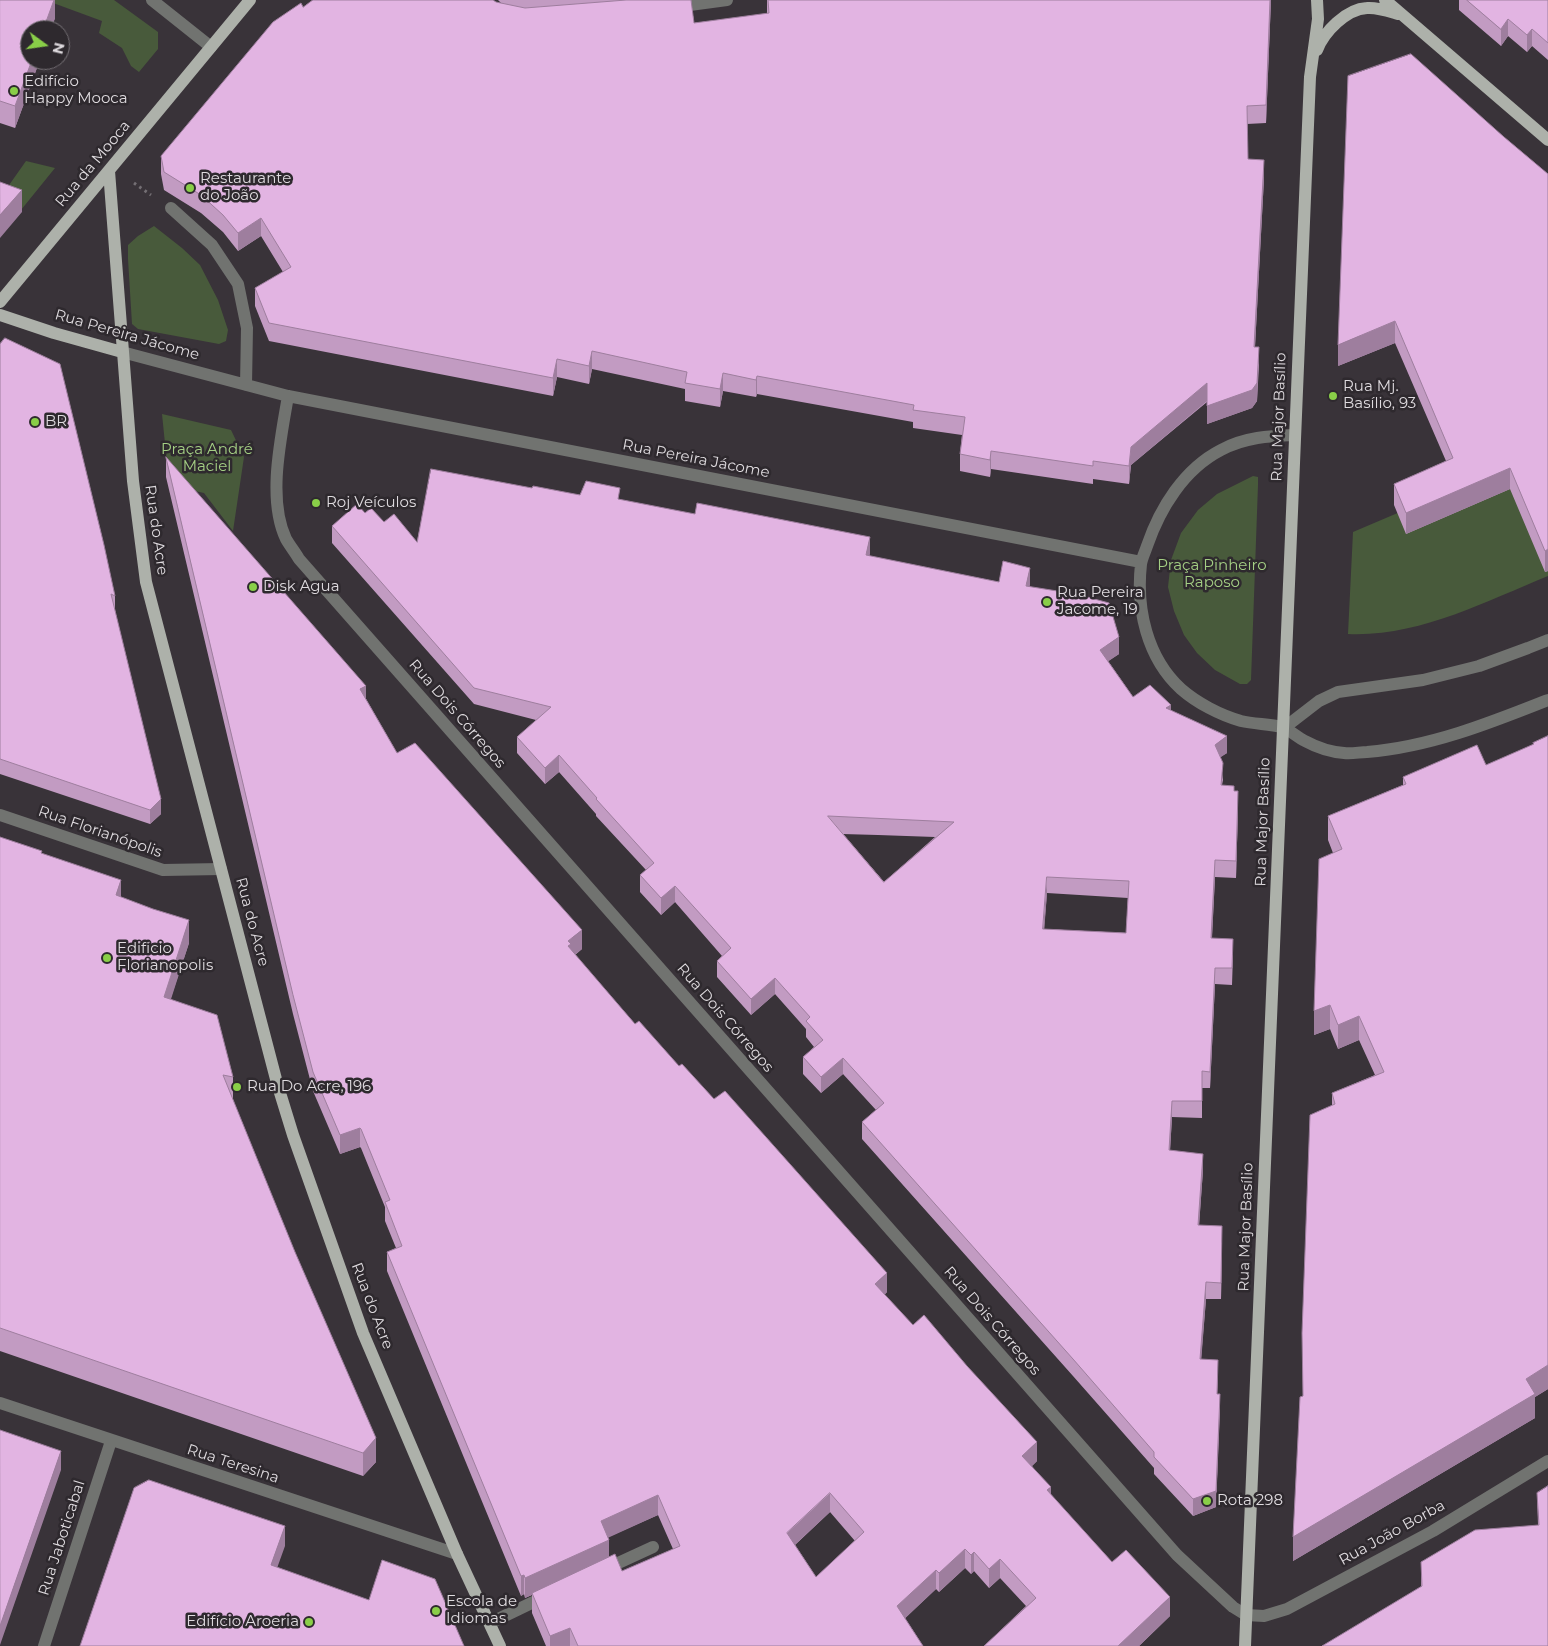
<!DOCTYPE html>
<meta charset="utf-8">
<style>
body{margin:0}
#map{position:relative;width:1548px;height:1646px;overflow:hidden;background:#393339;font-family:Montserrat,sans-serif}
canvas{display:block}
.north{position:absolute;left:20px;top:20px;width:50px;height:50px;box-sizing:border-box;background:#2e292e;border:1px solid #757075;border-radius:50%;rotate:104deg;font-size:14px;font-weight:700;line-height:20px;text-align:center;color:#dfdbdf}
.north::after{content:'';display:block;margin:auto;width:18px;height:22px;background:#89ce48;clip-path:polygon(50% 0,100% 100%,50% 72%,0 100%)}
</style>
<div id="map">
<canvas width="1548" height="1646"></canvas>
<div class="north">N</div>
</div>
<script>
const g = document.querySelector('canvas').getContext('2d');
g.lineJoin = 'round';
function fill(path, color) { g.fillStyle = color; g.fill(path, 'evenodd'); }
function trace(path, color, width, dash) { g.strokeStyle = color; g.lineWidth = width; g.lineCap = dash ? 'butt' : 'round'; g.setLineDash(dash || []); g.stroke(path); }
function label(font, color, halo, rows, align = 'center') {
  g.font = font + ' Montserrat,sans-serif'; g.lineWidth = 5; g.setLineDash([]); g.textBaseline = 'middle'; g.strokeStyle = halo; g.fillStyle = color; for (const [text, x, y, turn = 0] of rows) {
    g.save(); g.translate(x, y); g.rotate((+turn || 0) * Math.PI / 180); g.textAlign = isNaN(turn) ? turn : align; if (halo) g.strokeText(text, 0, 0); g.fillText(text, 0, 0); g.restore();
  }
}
const green = new Path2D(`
 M45,0H114L158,32V49L139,72L131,66L122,48L99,33L102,21Z
 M26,161L55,168L21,210L22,212L0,204V186L7,188Z
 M154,226L182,248L200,265L218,300L228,330L226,341L219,344L138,329L132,324L128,259V245L138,236Z
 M162,414L231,430L244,457L233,531L204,493L190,490L170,493Z
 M1548,449V576C1484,602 1419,637 1348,634L1353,532Z
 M1253,476L1258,477V485L1251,680L1247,684H1240L1215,670L1197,653L1184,635L1174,611L1168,587L1171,560L1181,533L1198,510L1217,494Z`);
const path = new Path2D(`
 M134,183L151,195`);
const minor = new Path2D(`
 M152,0L211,47
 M675,7L727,0
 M171,208L212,245L238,284L247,328L246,385
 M122,352L288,396L1141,562
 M288,396C281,438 267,499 286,539C290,546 295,552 299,559L1177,1555L1233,1607L1246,1615L1264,1616L1287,1609L1433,1531L1548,1461
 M1295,435C1269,436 1245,437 1221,450C1184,469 1160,508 1147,546C1145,552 1142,558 1141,564C1136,609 1147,658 1181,689C1197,703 1220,715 1241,721C1254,724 1269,724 1282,727C1290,730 1297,737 1305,741C1316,747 1331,752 1344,753C1352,754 1360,752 1367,752C1430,747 1490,723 1548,700
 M1284,728L1319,701L1338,692L1423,680L1479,666L1528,648L1548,640
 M0,815L163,870L221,869
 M0,1403L457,1554
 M603,1570L653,1547
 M490,1623L546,1596
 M44,1646L111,1441`);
const major = new Path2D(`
 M1385,0L1548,140
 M1317,50C1324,32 1346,9 1367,8C1377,7 1388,11 1398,14
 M109,171L133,481L146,582L277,1083L293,1135L363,1333L457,1554L500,1646
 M0,302L250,0
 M0,315L54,333L122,352
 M1245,1646L1310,77L1318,19L1317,0`);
const wall = new Path2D(`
 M0,0H55V18L15,128L0,123Z
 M498,0H691L694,23L767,14V0H1271L1266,123L1247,124L1248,159L1264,178L1255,347L1259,365L1257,401L1252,408L1207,424V402L1131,465L1129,484L1093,479V484L991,469L990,477L960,471V454L962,435L913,428V422L757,394L756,397L723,391L720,407L685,401V389L592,369L589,384L557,377L553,396L269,341L255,306V288L283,272L261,236L238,251L223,232L201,213L164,190L161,174V156L303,7L496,2L502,4Z
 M1459,0H1548V60L1532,46L1527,52L1508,36L1501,46L1459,10Z
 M1504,137L1548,174V571L1545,572L1510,489L1406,534L1394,505V484L1446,461L1395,343L1338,366Z
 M0,344L115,596V610L161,814L150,824L0,774Z
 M166,457L366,699L397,753L582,949L575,955L635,1024L887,1292L884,1295L1037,1461L1032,1466L1051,1495L1112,1562L1170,1616L1139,1646H984L1026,1606L1000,1578L989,1588L974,1571L971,1574L965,1568L939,1592L936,1589L905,1618L923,1646H546L532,1613V1595L525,1598L524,1594L521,1596L387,1271V1252L396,1248L385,1221V1207L361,1148L360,1147L340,1154L313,1091L293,1014L166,477ZM830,1512L855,1541L816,1577L795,1545ZM658,1515L673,1549L622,1571L609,1557L608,1537Z
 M532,488L580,495L620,500L870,553L869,556L999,582L1030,584L1029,587L1119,654L1108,661L1133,697L1171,710L1227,753L1220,757L1223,780L1222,785L1234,791L1238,808L1236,878L1215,877L1212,938L1233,955L1232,985L1215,984L1210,1088H1202V1118L1172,1117L1170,1151L1203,1170L1199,1225L1222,1243L1221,1299H1206L1201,1359L1218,1377L1217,1394L1220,1410L1216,1507L1193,1516L1154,1474V1468L1073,1376L862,1139V1122L876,1110L843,1074L821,1093L803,1074V1057L814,1047L806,1037V1029L775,994L751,1015L717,977V961L722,956L675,902L661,915L640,892V875L646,870L596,816V814L559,772L545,784L517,753V737L536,720L474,704L332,543V526L365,513L417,542ZM842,834L878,835L935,837L884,882ZM1047,893L1128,898L1126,933L1044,929Z
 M1548,736V1389L1535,1397V1418L1293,1561L1303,1396L1332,1106V1093L1375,1075L1359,1040L1338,1049L1330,1029L1314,1035L1333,853L1328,840V816L1403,785V777L1486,765L1533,745V743Z
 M0,837L42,854L121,897L189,943L170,1000L233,1077V1100L376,1462L363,1476L0,1351Z
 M1537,1493L1548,1646L1421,1586V1562L1538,1525Z`);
const shadedWall = new Path2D(`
 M54,0H55V18L51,30H43Z
 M1270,0H1271L1266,123V105Z
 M1508,19V36L1501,46V29Z
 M1532,29V46L1527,52V35Z
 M32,60H40L15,128V106Z
 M1264,160V178L1254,365V347Z
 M22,190V212L0,238V215Z
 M261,218V236L238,251V233Z
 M1395,321V343L1338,366V345Z
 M1259,347L1257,401L1252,408L1207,424V406Z
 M592,351V369L589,384V366Z
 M557,359V377L553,396V378Z
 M723,373V391L720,407V389Z
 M757,376V394L756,397V380Z
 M1207,383V401L1131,465L1129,484V466L1131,447Z
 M991,451V469L990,477V460Z
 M1510,468V489L1406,534V513Z
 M870,537V553L866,571V555Z
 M1548,549V571L1545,572V551Z
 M1030,568V584L1026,603V586Z
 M1119,637V654L1100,667V650Z
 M366,686V705L360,689Z
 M1171,705V721L1166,708Z
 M1227,736V753L1215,761V745Z
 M559,755V772L545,784V768Z
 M1238,791V808L1236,878V861Z
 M161,799V814L150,824V810Z
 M1215,860V877L1211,954V938Z
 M1047,877V893L1043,946V929Z
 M121,880V904L116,895Z
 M675,886V902L661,915V898Z
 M189,920V943L164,1021V997Z
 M582,930V949L571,958L568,946V941Z
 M1215,968V984L1210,1088V1072Z
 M775,978V994L751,1015V999Z
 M1330,1005V1029L1314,1035V1011Z
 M1359,1016V1040L1338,1049V1025Z
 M843,1058V1074L821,1093V1077Z
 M1172,1101V1117L1169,1167V1150Z
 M360,1128V1147L340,1154V1135Z
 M1203,1154V1170L1198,1241V1225Z
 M1222,1226V1243L1221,1299V1283Z
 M887,1273V1292L875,1304V1284Z
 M1206,1282V1299L1200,1376V1359Z
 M1548,1365V1389L1535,1397V1418L1293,1561V1537L1526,1379Z
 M1220,1394L1216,1507L1193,1516V1499Z
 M376,1438V1462L363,1476V1453Z
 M1037,1442V1461L1022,1475V1456Z
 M61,1451V1470L0,1645V1626Z
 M1051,1487V1506L1047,1490Z
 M830,1493V1512L787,1552V1533Z
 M658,1495V1515L601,1541V1521Z
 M285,1526V1546L271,1585V1565Z
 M609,1540V1559L525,1598V1578Z
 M965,1549V1568L939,1592V1573Z
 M974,1552V1571L971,1574V1555Z
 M1000,1559V1578L989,1588V1569Z
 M936,1570V1589L897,1626V1606Z
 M524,1575V1594L521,1596V1576Z
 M1170,1597V1616L1139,1646H1118Z
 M570,1628V1646H550V1636Z`);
const building = new Path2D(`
 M0,0H54L43,30H30V60H32L15,106L0,101Z
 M313,0H493L496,2L525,8L626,0H691L694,23L769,13L768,0H1270L1266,105L1247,106L1248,159L1264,160L1254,347H1259L1257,383L1252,390L1207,406V383L1131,447L1129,466L1093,461V466L991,451L990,460L960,454L965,417L913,410L914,405L757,376L756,380L723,373L720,389L685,383L687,372L592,351L589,366L557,359L553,378L269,323L255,288L291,267L261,218L238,233L223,215L201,195L164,172L161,156L273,22L301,3L303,7Z
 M1467,0H1548V43L1532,29L1527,35L1508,19L1501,29Z
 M1411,54L1504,137L1548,174V549L1545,551L1510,468L1406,513L1394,484L1453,458L1395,321L1338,345L1348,76Z
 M0,182L22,190L0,215Z
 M5,338L60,364L104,545L115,596L111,594L161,799L150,810L0,759V344Z
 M166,457L366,686L360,689L397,753L415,743L582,930L568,941L571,944L568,946L635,1024L639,1021L679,1066L682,1064L714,1099L725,1091L887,1273L875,1284L913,1325L924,1315L967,1366L1037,1442L1022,1456L1051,1487L1047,1490L1112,1562L1126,1550L1170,1597L1118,1646H984L1036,1598L1000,1559L989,1569L974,1552L971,1555L965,1549L939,1573L936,1570L897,1606L923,1646H578L570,1628L550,1636L532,1593L615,1554L622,1571L680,1546L658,1495L601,1521L609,1540L525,1578L524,1575L521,1576L387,1252L402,1246L385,1202L390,1200L361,1129L360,1128L340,1135L313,1072L293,995ZM830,1493L864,1532L816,1577L787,1533Z
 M431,469L532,488L533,486L580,495L586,481L620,488L618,499L695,514L697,503L870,537L866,555L999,582L1003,561L1030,568L1026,586L1076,594L1109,603L1119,637L1100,650L1133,697L1150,685L1171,705L1166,708L1227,736L1215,745L1223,763L1221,785L1234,786V791H1238L1236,861L1215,860L1211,938L1233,939L1232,968H1215L1210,1072L1202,1071V1101H1172L1169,1150L1203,1154L1198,1225L1222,1226L1221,1283L1206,1282L1200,1359L1218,1360L1217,1394H1220L1216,1491L1193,1499L1154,1457V1452L1073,1359L862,1122L884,1103L843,1058L821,1077L803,1057L823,1040L806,1021L810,1017L775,978L751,999L717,961L731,948L675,886L661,898L640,875L654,863L596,799L597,798L559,755L545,768L517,737L551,707L474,688L332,526L357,504L365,513L371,508L384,522L394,514L417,542ZM828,816L954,822L884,882ZM1047,877L1129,881L1126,933L1043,929Z
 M1548,736V1365L1526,1379L1535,1394L1293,1537L1300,1397L1303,1396L1302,1333L1310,1115L1335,1104L1332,1093L1384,1072L1359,1016L1338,1025L1330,1005L1314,1011L1319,859L1342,849L1328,816L1406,784L1403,777L1477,745L1486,765L1534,744L1533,743Z
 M0,837L42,851L41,853L121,880L116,895L153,909L189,920L164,997L217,1015L233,1077L223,1075L295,1252L376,1438L363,1453L0,1328Z
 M0,1430L61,1451L0,1626Z
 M149,1480L285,1526L271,1565L369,1600L382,1560L435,1579L464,1646H80L134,1488Z
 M1548,1486V1646H1322L1422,1586L1421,1562L1475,1530L1539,1525L1537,1493Z`);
const markers = [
 [14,91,5,"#89ce48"],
 [190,188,5,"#89ce48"],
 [1333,396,5,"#89ce48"],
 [35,422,5,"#89ce48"],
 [316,503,5,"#89ce48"],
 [253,587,5,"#89ce48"],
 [1047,602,5,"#89ce48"],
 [107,958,5,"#89ce48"],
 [237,1087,5,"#89ce48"],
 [1207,1501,5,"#89ce48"],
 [436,1611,5,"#89ce48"],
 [309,1622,5,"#89ce48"]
];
const poiNames = [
 ["Edifício",24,82],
 ["Happy Mooca",24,99],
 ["Restaurante",200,179],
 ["do João",200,196],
 ["Rua Mj.",1343,387],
 ["Basílio, 93",1343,404],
 ["BR",45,422],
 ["Roj Veículos",326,503],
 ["Disk Agua",263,587],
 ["Rua Pereira",1057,593],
 ["Jacome, 19",1057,610],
 ["Edificio",117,949],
 ["Florianopolis",117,966],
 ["Rua Do Acre, 196",247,1087],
 ["Rota 298",1217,1501],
 ["Escola de",446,1602],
 ["Idiomas",446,1619],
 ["Edifício Aroeria",299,1622,"right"]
];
const streetNames = [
 ["Rua da Mooca",93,164,-50],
 ["Rua Pereira Jácome",127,335,16],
 ["Rua Major Basílio",1279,417,-88],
 ["Rua Pereira Jácome",696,459,11],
 ["Rua do Acre",156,530,82],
 ["Rua Dois Córregos",457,714,49],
 ["Rua Major Basílio",1263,822,-88],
 ["Rua Florianópolis",100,832,19],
 ["Rua do Acre",252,922,75],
 ["Rua Dois Córregos",725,1018,49],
 ["Rua Major Basílio",1246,1227,-88],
 ["Rua do Acre",372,1306,69],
 ["Rua Dois Córregos",992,1321,49],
 ["Rua Teresina",233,1464,18],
 ["Rua João Borba",1392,1533,-29],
 ["Rua Jaboticabal",62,1538,-72]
];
const parkNames = [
 ["Praça André",207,450],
 ["Maciel",207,467],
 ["Praça Pinheiro",1212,566],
 ["Raposo",1212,583]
];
fill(green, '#485a3b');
trace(path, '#746f74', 3, [2.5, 4]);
trace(minor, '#717370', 12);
trace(major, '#adb1aa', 12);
fill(wall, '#c29bc2');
fill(shadedWall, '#9e7e9e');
fill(building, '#e2b4e2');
trace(building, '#9e7e9e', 1);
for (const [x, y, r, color] of markers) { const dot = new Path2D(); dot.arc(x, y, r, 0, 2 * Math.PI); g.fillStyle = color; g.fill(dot); trace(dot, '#2e292e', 2); }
label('15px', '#dfdbdf', '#2e292e', poiNames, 'left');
label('15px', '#dfdbdf', '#2e292e', streetNames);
label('15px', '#a4cf84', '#2e292e', parkNames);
</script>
